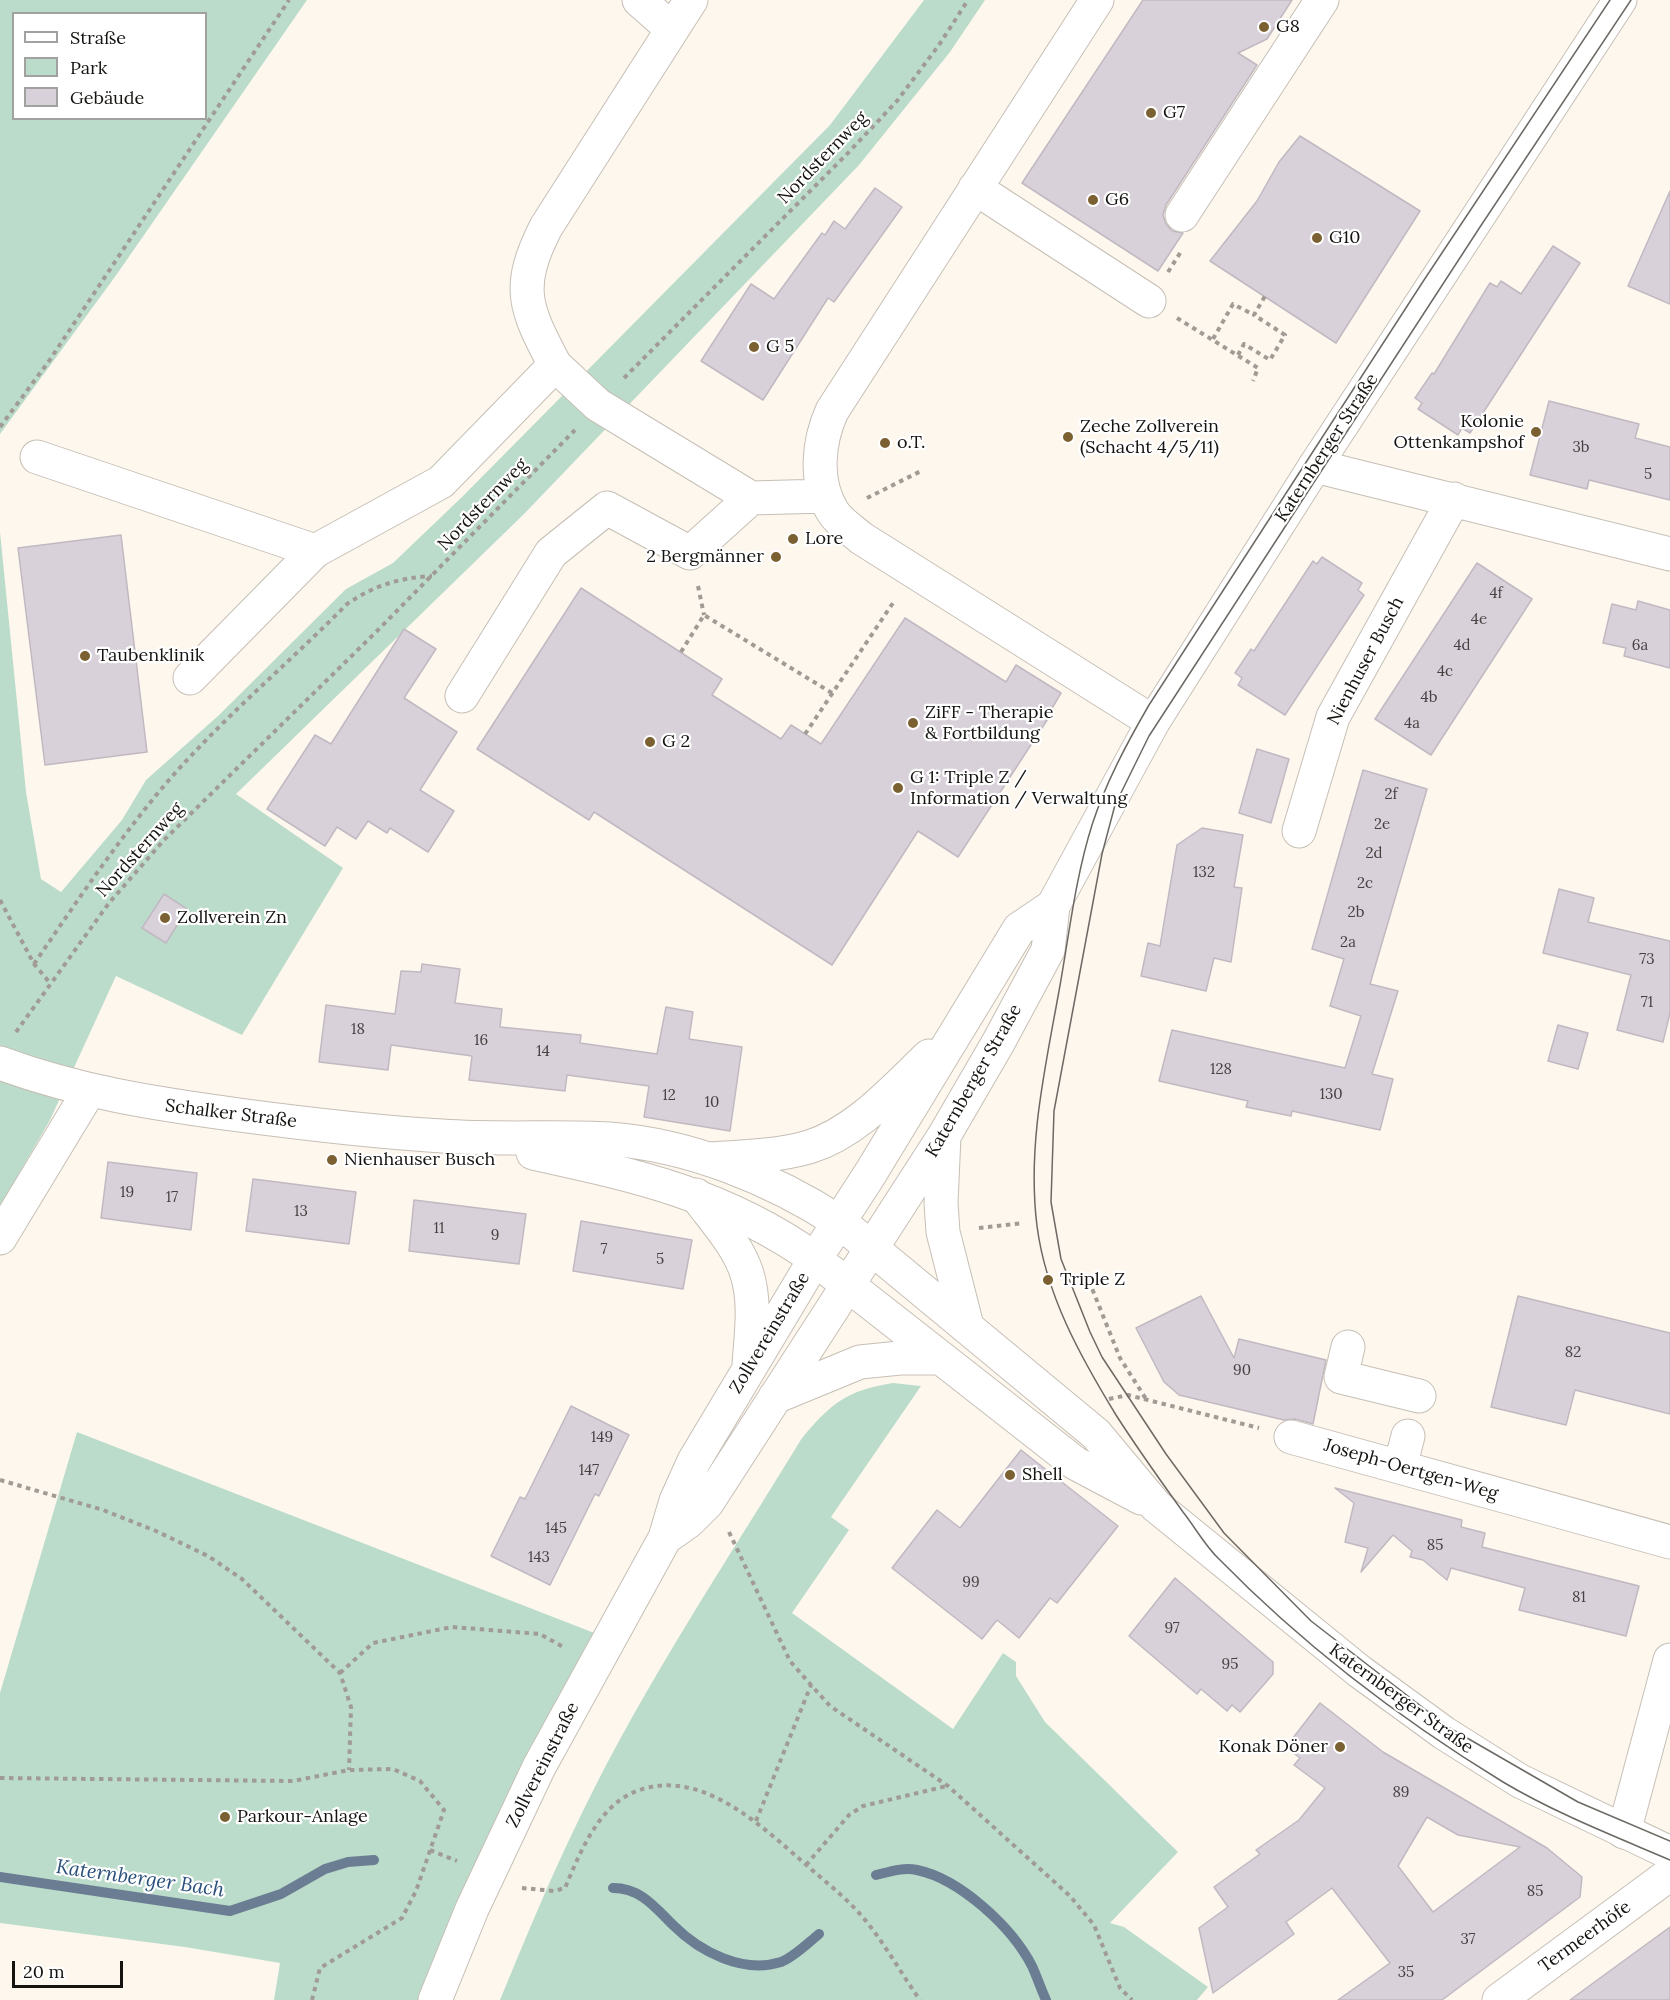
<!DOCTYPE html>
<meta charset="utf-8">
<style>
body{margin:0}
#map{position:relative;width:1670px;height:2000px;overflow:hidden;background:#fef7ee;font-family:Lora,serif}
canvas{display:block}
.legend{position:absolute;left:12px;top:12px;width:195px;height:108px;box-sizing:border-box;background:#fff;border:2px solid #a1a19f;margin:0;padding:8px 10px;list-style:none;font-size:18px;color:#151310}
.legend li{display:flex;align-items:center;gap:12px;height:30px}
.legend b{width:30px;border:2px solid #a1a19f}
.scale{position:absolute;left:12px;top:1961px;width:111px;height:27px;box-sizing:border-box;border:3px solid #151310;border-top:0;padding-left:8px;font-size:18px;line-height:21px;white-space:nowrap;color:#151310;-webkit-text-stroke:4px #fff;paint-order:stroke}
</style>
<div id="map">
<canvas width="1670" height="2000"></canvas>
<ul class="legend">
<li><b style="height:8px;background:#fff"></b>Straße</li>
<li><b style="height:16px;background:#bbdcca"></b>Park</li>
<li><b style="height:16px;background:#d9d1da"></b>Gebäude</li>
</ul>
<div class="scale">20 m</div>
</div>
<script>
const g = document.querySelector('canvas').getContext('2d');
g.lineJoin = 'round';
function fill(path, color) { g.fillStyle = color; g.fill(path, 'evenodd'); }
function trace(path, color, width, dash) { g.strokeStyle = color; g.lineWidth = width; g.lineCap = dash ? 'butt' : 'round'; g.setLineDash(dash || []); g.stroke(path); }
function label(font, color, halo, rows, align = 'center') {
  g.font = font + ' Lora,serif'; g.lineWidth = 4.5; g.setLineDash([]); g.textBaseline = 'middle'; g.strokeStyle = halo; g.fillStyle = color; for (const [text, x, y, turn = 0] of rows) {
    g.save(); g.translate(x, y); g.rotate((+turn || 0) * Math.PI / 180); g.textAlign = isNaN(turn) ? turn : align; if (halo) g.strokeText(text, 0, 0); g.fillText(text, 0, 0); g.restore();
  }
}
const green = new Path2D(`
 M0,0H307L117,274L0,434ZM14,14H206V118H14Z
 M924,0H985L950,52L859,165L524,514L236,794L343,868L242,1035L116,976L50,1120L0,1206V532L26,792L41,879L61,892L122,820L146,780L218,716L346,589L393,563L462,497L830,125Z
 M893,1383L921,1386L831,1517L849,1530L792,1613L953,1729L1003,1653L1016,1662V1676L1045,1722L1178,1852L1110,1923L1124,1927L1208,1987L1197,2000H500C526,1937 552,1874 582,1813C645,1683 727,1561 802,1438C831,1403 848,1390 893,1383Z
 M77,1432L602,1636L428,2000H274L280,1963L185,1947L0,1923V1693Z`);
const stream = new Path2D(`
 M876,1875C889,1872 903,1867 917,1870C960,1879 1012,1927 1032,1966C1037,1977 1041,1989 1046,2000
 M0,1877L230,1911L281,1894L325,1869L348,1862L374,1860
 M613,1888C640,1888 654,1906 673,1925C700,1952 743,1974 781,1962C794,1957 808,1943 819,1934`);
const building = new Path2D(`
 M1143,0H1292L1267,39L1238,53L1257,65L1166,205L1163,215L1166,224L1172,231L1183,233L1158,271L1022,183Z
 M1300,136L1420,211L1336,343L1210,261L1257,201L1279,162Z
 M875,188L902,207L834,302L828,298L763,400L701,361L751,284L774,299L822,233L825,235L834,221L845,229Z
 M1670,191V304L1628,286Z
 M1553,246L1580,263L1470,433L1462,428L1458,435L1418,409L1422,403L1415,398L1432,373L1434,374L1490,283L1497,287L1501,281L1521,294Z
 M1549,401L1639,424L1635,438L1670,447V500L1589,480L1587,489L1530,475Z
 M121,535L147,752L45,765L18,548Z
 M1322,557L1362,583L1358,590L1364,595L1285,715L1238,685L1242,678L1235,673L1251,649L1254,651L1313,561L1317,564Z
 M1477,563L1532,599L1431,755L1375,719Z
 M581,588L722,679L712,695L781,739L791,725L821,744L905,618L1006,682L1016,665L1061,693L1051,710L1053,711L958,857L918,831L832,965L594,812L589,820L477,749Z
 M1638,601L1670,610V668L1624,656L1626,648L1603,643L1612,604L1636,610Z
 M404,629L436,649L404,698L457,732L420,790L454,811L428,852L390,828L387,833L368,821L356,839L337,827L325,846L267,809L315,735L331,744Z
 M1257,749L1289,759L1271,823L1239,813Z
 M1363,770L1427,789L1370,984L1398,991L1372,1074L1393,1079L1380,1130L1292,1111L1291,1116L1246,1107L1248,1101L1159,1081L1172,1030L1345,1068L1361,1016L1330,1006L1344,959L1312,949Z
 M1202,828L1243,835L1234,887L1242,888L1231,962L1214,958L1206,991L1141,976L1148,943L1160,946L1177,845Z
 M1559,889L1594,898L1588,922L1670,941V1013L1663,1042L1617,1030L1631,975L1543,953Z
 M164,894L187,909L166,943L142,928Z
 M422,964L460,969L455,1003L502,1009L500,1027L581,1035L580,1043L657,1054L666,1007L693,1012L689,1039L742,1047L730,1131L644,1117L649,1086L567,1075L565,1091L469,1080L472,1056L391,1045L388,1070L319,1062L326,1005L395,1014L401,971L421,972Z
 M1558,1025L1588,1033L1578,1069L1548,1061Z
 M108,1162L197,1173L191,1230L101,1218Z
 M253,1179L356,1192L349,1244L246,1231Z
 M414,1200L526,1214L519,1264L409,1251Z
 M581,1221L692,1240L683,1289L573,1271Z
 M1201,1296L1234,1358L1239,1339L1326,1360L1313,1424L1295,1419L1284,1420L1179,1395L1164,1382L1136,1328Z
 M1518,1296L1670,1333V1414L1575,1390L1566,1425L1491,1407Z
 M571,1406L629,1435L599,1496L595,1494L550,1585L491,1556L520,1497L525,1499Z
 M1021,1450L1118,1526L1057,1603L1050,1598L1019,1638L997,1620L982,1639L892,1568L937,1510L960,1528Z
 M1335,1488L1462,1520L1461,1527L1485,1533L1482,1547L1639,1586L1626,1636L1519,1610L1525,1588L1451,1568L1447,1580L1423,1560L1410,1557L1412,1551L1393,1535L1361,1572L1368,1548L1345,1542L1354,1503Z
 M1175,1578L1273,1662V1674L1240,1712L1232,1705L1227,1711L1201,1689L1197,1694L1129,1636Z
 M1320,1703L1383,1752L1547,1848L1582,1877L1580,1897L1442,2000H1338L1390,1963L1332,1888L1286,1922L1294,1934L1213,1993L1199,1928L1228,1907L1214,1887L1260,1854L1256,1850L1299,1820L1325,1788L1294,1765L1300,1758L1286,1747ZM1427,1817L1458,1835L1520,1847L1433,1912L1398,1866Z
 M1670,1927V2000H1570L1622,1962Z`);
const path = new Path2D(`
 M1168,272L1182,250
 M1177,318L1258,368L1253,381
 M1213,339L1233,304L1254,315
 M1238,355L1244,344L1270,360L1285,335L1254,315L1265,296
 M624,378L847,154L897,101L939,45L968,0
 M0,427L49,361L289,0
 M867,498L923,470
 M698,586L704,615
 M681,652L704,615L832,693
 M805,734L895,600
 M0,900L34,964L50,983
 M34,964C75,904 116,843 163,787C219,721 287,665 347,604C375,585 399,578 432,576
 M16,1032L109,903L164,840L377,631L575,430
 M979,1228L1023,1223
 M1089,1281L1120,1358L1146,1399
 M1109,1399L1128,1395L1259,1428
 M0,1480L103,1510L156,1531L208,1556L242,1579L340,1673L351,1707L349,1770
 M729,1532L790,1661L811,1685L830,1706L948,1786L1070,1896L1094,1925L1120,1988L1132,2000
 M340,1673L373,1643L452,1627L540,1634L565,1648
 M0,1778L293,1781L349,1770L393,1769L420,1781L444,1810L416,1891L402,1918L320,1968L312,2000
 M756,1821L811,1685
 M430,1850L457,1861
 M806,1865L849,1815L863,1806L947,1786
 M522,1888L554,1891L565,1888C579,1855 597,1809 632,1793C697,1764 759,1824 803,1862C822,1879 843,1895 860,1914C883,1940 900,1972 920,2000`);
const minor = new Path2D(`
 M639,0L672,29
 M1097,0L832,411C818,442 814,482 833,512C839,522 852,530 861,538L1153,722
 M975,188L1149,301
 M1182,215L1322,0
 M555,365C525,308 515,288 546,227L691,0
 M37,457L315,551
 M1315,466L1670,554
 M190,678L315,551L441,482L555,365L598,405L751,498L825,496
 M462,696L551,553L607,508L690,553L751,498
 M1299,831L1333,717L1454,499
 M0,1063C78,1092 157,1104 239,1115C307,1124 374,1132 442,1136C498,1140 555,1136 610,1139C690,1145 773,1179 839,1222
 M533,1153C638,1176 725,1195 815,1259
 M0,1238L89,1091
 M1348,1347L1341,1377L1419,1396
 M1291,1437L1670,1542
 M1400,1467L1408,1436
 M1624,1832L1670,1660
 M1499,2000L1670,1874`);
const major = new Path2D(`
 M944,1136L941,1203L943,1232L967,1326
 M709,1159C742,1157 778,1156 809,1147C857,1132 894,1089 929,1056
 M696,1195C714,1220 738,1245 747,1274C756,1303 751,1335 749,1364
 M852,1232L1096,1434L1156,1506L1359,1671L1444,1733L1520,1781L1670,1853
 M830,1271L1075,1463L1141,1498
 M775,1397L860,1362L900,1358H939
 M665,1538L689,1521L707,1503L944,1136L998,1043L1048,950L1053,906L1153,722L1315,466L1620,0
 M435,2000L472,1909L539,1767L665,1538L676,1501L694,1461L815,1259L870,1174L1019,929L1053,906`);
const tram = new Path2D(`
 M1610,0L1424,280L1149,705C1127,743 1106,782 1092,825C1075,879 1069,936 1059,991C1045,1069 1027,1146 1037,1226C1046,1295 1080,1356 1116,1415C1137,1448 1160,1480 1183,1512C1195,1527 1205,1546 1219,1559C1303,1645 1400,1719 1503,1782C1555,1813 1614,1836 1670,1860
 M1631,0L1480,227L1149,736L1115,805L1102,854L1054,1111L1051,1202L1061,1259L1090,1332L1102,1357L1166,1454L1224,1533L1311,1621L1448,1727L1578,1802L1670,1841`);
const markers = [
 [1264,27,6,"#7b6032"],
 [1151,113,6,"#7b6032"],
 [1093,200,6,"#7b6032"],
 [1317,238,6,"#7b6032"],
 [754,347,6,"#7b6032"],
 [1536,432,6,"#7b6032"],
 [1068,437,6,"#7b6032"],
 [885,443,6,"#7b6032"],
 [793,539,6,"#7b6032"],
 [776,557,6,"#7b6032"],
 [85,656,6,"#7b6032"],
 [913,723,6,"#7b6032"],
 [650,742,6,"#7b6032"],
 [898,788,6,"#7b6032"],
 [165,918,6,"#7b6032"],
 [332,1160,6,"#7b6032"],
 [1048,1280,6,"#7b6032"],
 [1010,1475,6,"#7b6032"],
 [1340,1747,6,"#7b6032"],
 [225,1817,6,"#7b6032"]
];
const numberNames = [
 ["3b",1581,448],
 ["5",1648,475],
 ["4f",1496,594],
 ["4e",1479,620],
 ["4d",1462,646],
 ["6a",1640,646],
 ["4c",1445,672],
 ["4b",1429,698],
 ["4a",1412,724],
 ["2f",1391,795],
 ["2e",1382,825],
 ["2d",1374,854],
 ["132",1204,873],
 ["2c",1365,884],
 ["2b",1356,913],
 ["2a",1348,943],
 ["73",1647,960],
 ["71",1647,1003],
 ["18",358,1030],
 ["16",481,1041],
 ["14",543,1052],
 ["128",1221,1070],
 ["130",1331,1095],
 ["12",669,1096],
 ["10",712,1103],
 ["19",127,1193],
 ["17",172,1198],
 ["13",301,1212],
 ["11",439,1229],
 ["9",495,1236],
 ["7",604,1250],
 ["5",660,1260],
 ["82",1573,1353],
 ["90",1242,1371],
 ["149",602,1438],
 ["147",589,1471],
 ["145",556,1529],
 ["85",1435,1546],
 ["143",539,1558],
 ["99",971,1583],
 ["81",1579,1598],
 ["97",1172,1629],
 ["95",1230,1665],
 ["89",1401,1793],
 ["85",1535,1892],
 ["37",1468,1940],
 ["35",1406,1973]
];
const poiNames = [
 ["G8",1276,27],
 ["G7",1163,113],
 ["G6",1105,200],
 ["G10",1329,238],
 ["G 5",766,347],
 ["Kolonie",1524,422,"right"],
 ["Ottenkampshof",1524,443,"right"],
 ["Zeche Zollverein",1080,427],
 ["(Schacht 4/5/11)",1080,448],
 ["o.T.",897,443],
 ["Lore",805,539],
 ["2 Bergmänner",764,557,"right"],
 ["Taubenklinik",97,656],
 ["ZiFF - Therapie",925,713],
 ["& Fortbildung",925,734],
 ["G 2",662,742],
 ["G 1: Triple Z /",910,778],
 ["Information / Verwaltung",910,799],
 ["Zollverein Zn",177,918],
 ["Nienhauser Busch",344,1160],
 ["Triple Z",1060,1280],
 ["Shell",1022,1475],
 ["Konak Döner",1328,1747,"right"],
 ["Parkour-Anlage",237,1817]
];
const streetNames = [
 ["Nordsternweg",823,158,-46],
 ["Katernberger Straße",1327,448,-57],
 ["Nordsternweg",483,505,-46],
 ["Nienhuser Busch",1366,661,-62],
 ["Nordsternweg",140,850,-48],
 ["Katernberger Straße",974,1081,-60],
 ["Schalker Straße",231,1114,7],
 ["Zollvereinstraße",770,1333,-59],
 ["Joseph-Oertgen-Weg",1411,1470,16],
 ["Katernberger Straße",1401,1699,36],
 ["Zollvereinstraße",543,1765,-63],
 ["Termeerhöfe",1585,1937,-36]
];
const waterNames = [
 ["Katernberger Bach",140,1879,8]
];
fill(green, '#bbdcca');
trace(stream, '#6b7d93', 10);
fill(building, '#d9d1da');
trace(building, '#c1b9c2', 1.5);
trace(minor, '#c6bfb6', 35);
trace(major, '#c6bfb6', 35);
trace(path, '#a09b95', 4, [4.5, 4.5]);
trace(minor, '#fff', 33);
trace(major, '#fff', 33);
trace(tram, '#6c6863', 1.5);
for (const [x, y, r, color] of markers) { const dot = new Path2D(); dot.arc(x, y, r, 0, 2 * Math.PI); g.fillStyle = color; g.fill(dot); trace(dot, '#fff', 2); }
label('15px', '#464242', null, numberNames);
label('18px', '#151310', '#fff', poiNames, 'left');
label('18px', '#151310', '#fff', streetNames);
label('italic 20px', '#294f7b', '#fff', waterNames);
</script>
